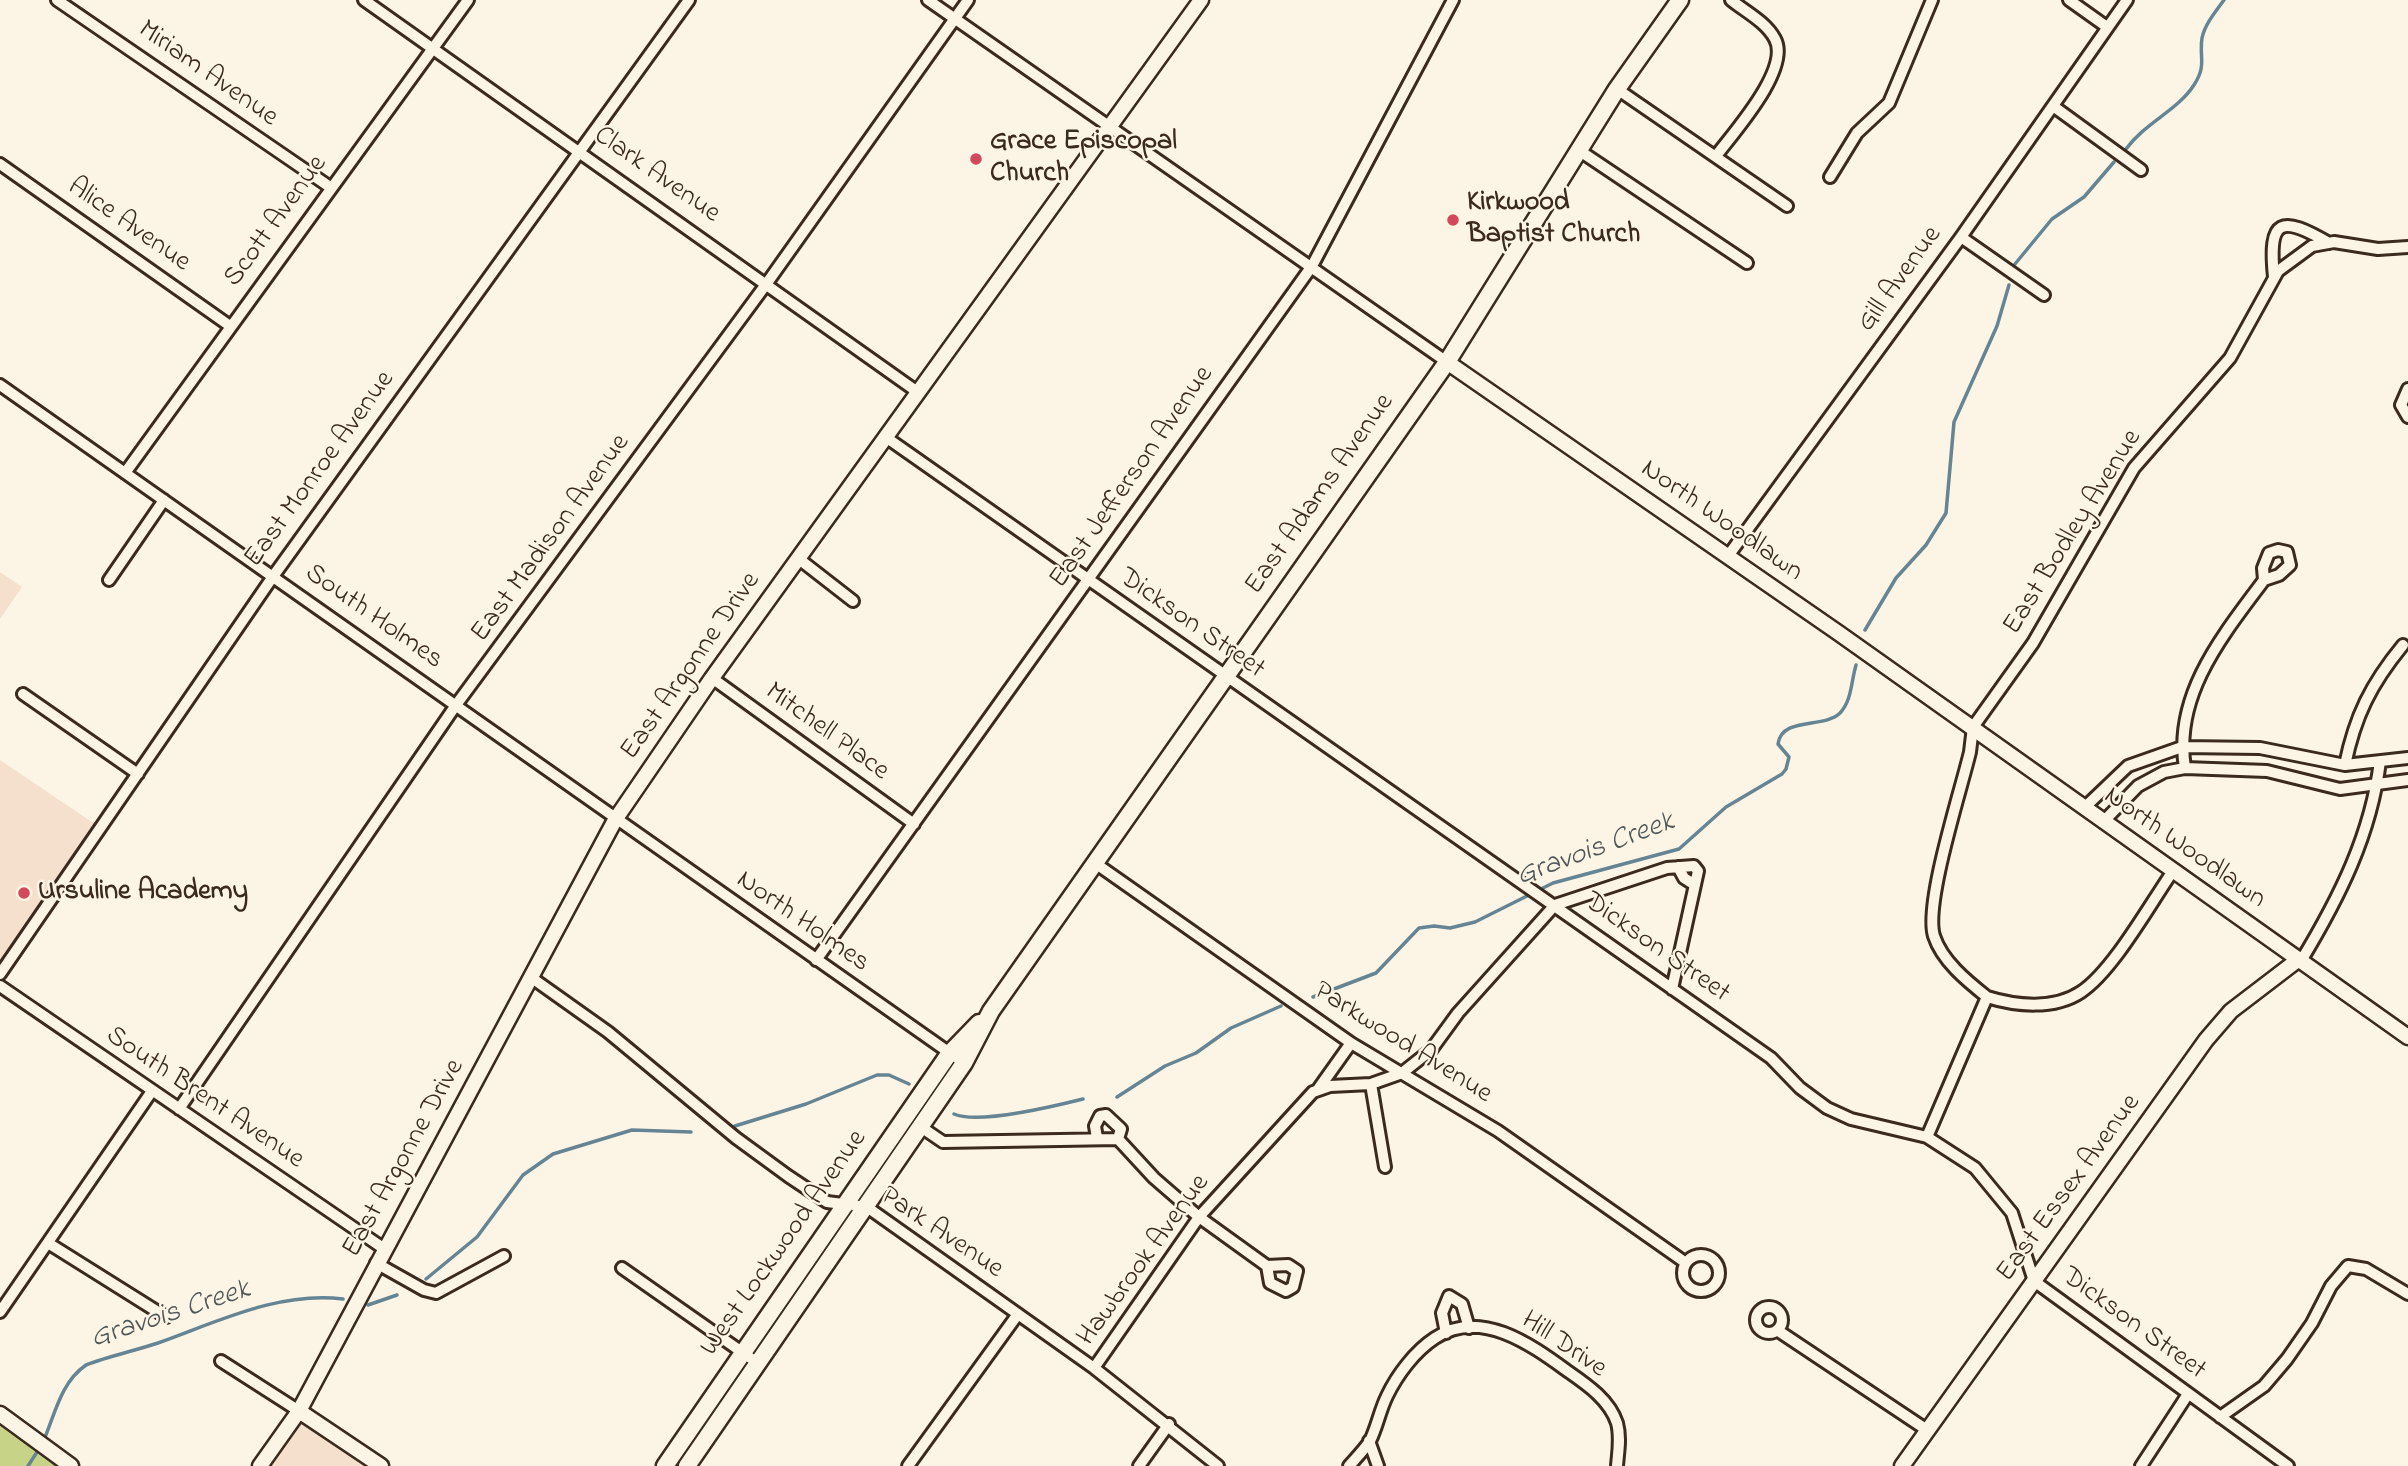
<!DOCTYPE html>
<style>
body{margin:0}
canvas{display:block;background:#fcf5e5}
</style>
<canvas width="2408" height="1466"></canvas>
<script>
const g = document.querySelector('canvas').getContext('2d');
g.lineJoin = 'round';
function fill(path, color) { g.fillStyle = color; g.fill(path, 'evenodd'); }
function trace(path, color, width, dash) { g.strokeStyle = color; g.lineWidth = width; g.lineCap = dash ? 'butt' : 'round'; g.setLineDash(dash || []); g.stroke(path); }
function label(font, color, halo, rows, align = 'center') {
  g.font = font + ' "Indie Flower",sans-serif'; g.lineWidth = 5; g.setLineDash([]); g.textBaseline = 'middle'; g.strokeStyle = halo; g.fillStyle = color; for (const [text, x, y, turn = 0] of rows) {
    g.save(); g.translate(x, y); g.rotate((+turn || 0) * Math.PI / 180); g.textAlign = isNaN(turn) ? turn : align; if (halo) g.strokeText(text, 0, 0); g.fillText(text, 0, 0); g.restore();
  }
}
const built = new Path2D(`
 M0,572L22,587L0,619Z
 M0,760L95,824L0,962Z
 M302,1422L310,1423L372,1466H268Z`);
const green = new Path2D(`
 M844,1218L849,1220L758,1351L755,1349Z
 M0,1421L64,1466H0Z`);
const stream = new Path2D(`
 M2126,149C2146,122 2177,111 2194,85C2207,65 2199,58 2202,38C2205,24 2216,11 2224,0
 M2015,264L2052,219L2084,197L2114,162
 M1865,630L1896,578L1926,545L1946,513L1954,422L1997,326L2009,285
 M1313,997L1376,973L1419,928L1434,926L1450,928L1475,922L1553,883L1679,849L1726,807L1782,774L1786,769L1789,757L1778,744C1782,716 1824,729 1840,713C1852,700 1851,682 1856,665
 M1117,1097L1165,1066L1196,1053L1231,1028L1281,1006
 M954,1114C979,1125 1055,1106 1083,1099
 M735,1126L806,1104L877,1075H889L909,1084
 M426,1279L477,1237L523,1175L553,1154L632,1130L691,1132
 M368,1305L397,1295
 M43,1442C55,1415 60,1383 86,1365C109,1356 134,1351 158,1343C217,1322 279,1291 343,1299
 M28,1466L39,1449`);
const minor = new Path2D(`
 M57,0L330,187
 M364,0L919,393
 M928,0L1447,362
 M2069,0L2107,27
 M1617,89L1787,206
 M2053,106L2141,170
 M1580,151L1747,263
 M1716,156C1734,132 1791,69 1775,39C1766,22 1746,12 1731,0
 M0,164L230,326
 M1830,177L1857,133L1889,103L1932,0
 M1961,237L2044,295
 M2274,277C2268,218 2281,215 2329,243
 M0,385L964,1063
 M2408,389L2401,405L2408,417
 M887,438L1771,1058L1800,1088L1827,1108L1851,1119L1927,1137L1975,1168L2012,1213L2034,1281L2288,1466
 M125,473L468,0
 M1728,556L1961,237L2127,0
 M799,559L853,601
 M109,580L164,500
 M712,678L914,824
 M23,694L138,774
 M2345,765C2355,716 2371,684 2403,645
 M2185,768C2173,695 2223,635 2264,580L2263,568L2269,553L2278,550L2287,552L2290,565L2279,575L2264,580
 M2084,808L2128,766L2182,747L2260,748L2345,765L2408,758
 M2103,822L2138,786L2164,772L2185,768L2267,771L2340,789L2408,780
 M1095,863L1351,1043L1498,1131L1686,1263
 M1678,867L1684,878L1695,885
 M816,960L1312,266L1453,0
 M2301,961C2339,898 2371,835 2380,761
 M0,974L274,575L689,0
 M532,978L608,1032L736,1138L788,1176L827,1202L867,1207L1094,1368L1218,1466
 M0,986L383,1248
 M1987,997C1967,981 1942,961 1934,936C1924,904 1961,790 1970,752L1973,727L2033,643L2134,468L2230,358L2278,271L2312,246L2334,242L2378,249L2408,247
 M1371,1084L1385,1167
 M1319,1088L1351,1043
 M179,1109L456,705L767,283L968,0
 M921,1127L943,1142L1118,1139L1154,1178L1199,1217L1267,1266L1270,1283L1286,1291L1293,1287L1297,1271L1288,1265L1267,1266
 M1927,1137L1987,997C2016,1006 2054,1010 2081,992C2113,971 2150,904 2173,871
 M1097,1138L1095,1126L1100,1116L1106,1115L1121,1129L1118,1139
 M48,1243L166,1317
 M1683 1273a18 18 0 1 1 36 0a18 18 0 1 1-36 0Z
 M376,1263L424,1290L436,1293L504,1256
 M622,1268L759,1364
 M1756 1320a13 13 0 1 1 26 0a13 13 0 1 1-26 0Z
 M0,1312L152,1091
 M1777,1330L1927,1430
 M1446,1333L1442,1313L1449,1296L1462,1304L1469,1328
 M221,1361L299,1411
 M1094,1368L1199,1217L1313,1092L1330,1086L1371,1084L1402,1073L1431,1050L1458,1013L1555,905L1667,868L1694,866L1698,871L1672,989
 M2220,1417L2264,1386L2287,1359L2312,1323L2331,1286L2348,1266L2366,1269L2408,1294
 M1369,1441L1378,1466
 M908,1466L1018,1314
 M1139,1466L1169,1424
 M1349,1466C1356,1458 1364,1450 1370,1441C1377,1427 1380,1410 1387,1396C1397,1375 1415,1351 1435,1338C1480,1308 1530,1344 1566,1370C1586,1384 1609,1399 1617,1423C1621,1438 1618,1452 1617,1466
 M2141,1466L2188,1394`);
const tertiary = new Path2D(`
 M1447,362L1840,634L2408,1037
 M299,1411L381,1466
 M0,1414L71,1466
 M260,1466L299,1411L615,820L712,678L1201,0
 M1902,1466L2206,1040L2231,1011L2299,959`);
const secondary = new Path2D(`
 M665,1466L949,1054L979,1023
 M687,1466L964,1063L991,1011L1447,362L1617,89L1680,0`);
const markers = [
 [976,159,7,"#d1495b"],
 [1453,220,7,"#d1495b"],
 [24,893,7,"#d1495b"]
];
const streetNames = [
 ["Miriam Avenue",207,75,35],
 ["Clark Avenue",656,176,35],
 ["Scott Avenue",277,222,-54],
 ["Alice Avenue",128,226,35],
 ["Gill Avenue",1901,280,-54],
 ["East Monroe Avenue",321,470,-54],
 ["East Jefferson Avenue",1133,478,-55],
 ["East Adams Avenue",1321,495,-55],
 ["North Woodlawn",1721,522,35],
 ["East Bodley Avenue",2074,533,-58],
 ["East Madison Avenue",552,539,-54],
 ["South Holmes",373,618,35],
 ["Dickson Street",1191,625,35],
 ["East Argonne Drive",692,667,-55],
 ["Mitchell Place",826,733,36],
 ["North Woodlawn",2184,849,35],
 ["North Holmes",802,923,35],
 ["Dickson Street",1656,949,35],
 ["Parkwood Avenue",1402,1044,32],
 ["South Brent Avenue",204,1099,34],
 ["East Argonne Drive",405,1159,-61],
 ["East Essex Avenue",2070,1189,-54],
 ["Park Avenue",941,1234,34],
 ["West Lockwood Avenue",785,1244,-55],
 ["Hawbrook Avenue",1145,1261,-54],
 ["Dickson Street",2133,1325,36],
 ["Hill Drive",1563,1346,34]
];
const poiNames = [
 ["Grace Episcopal",990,143],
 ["Church",990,175],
 ["Kirkwood",1467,204],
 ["Baptist Church",1467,236],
 ["Ursuline Academy",38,893]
];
const waterNames = [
 ["Gravois Creek",1596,851,-20],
 ["Gravois Creek",171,1316,-18]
];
fill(built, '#f4e0cc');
fill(green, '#c7d488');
trace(stream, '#668594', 3.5);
trace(minor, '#3b2a1e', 16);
trace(tertiary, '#3b2a1e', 19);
trace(secondary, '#3b2a1e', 21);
trace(minor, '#fcf5e5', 10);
trace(tertiary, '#fcf5e5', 14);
trace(secondary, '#fcf5e5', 16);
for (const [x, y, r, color] of markers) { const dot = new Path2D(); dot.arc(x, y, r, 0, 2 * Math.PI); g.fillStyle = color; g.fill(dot); trace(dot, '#fcf5e5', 2.5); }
label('28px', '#3b2a1e', '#fcf5e5', streetNames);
label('bold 28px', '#3b2a1e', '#fcf5e5', poiNames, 'left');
label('italic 30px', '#505759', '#fcf5e5', waterNames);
</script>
